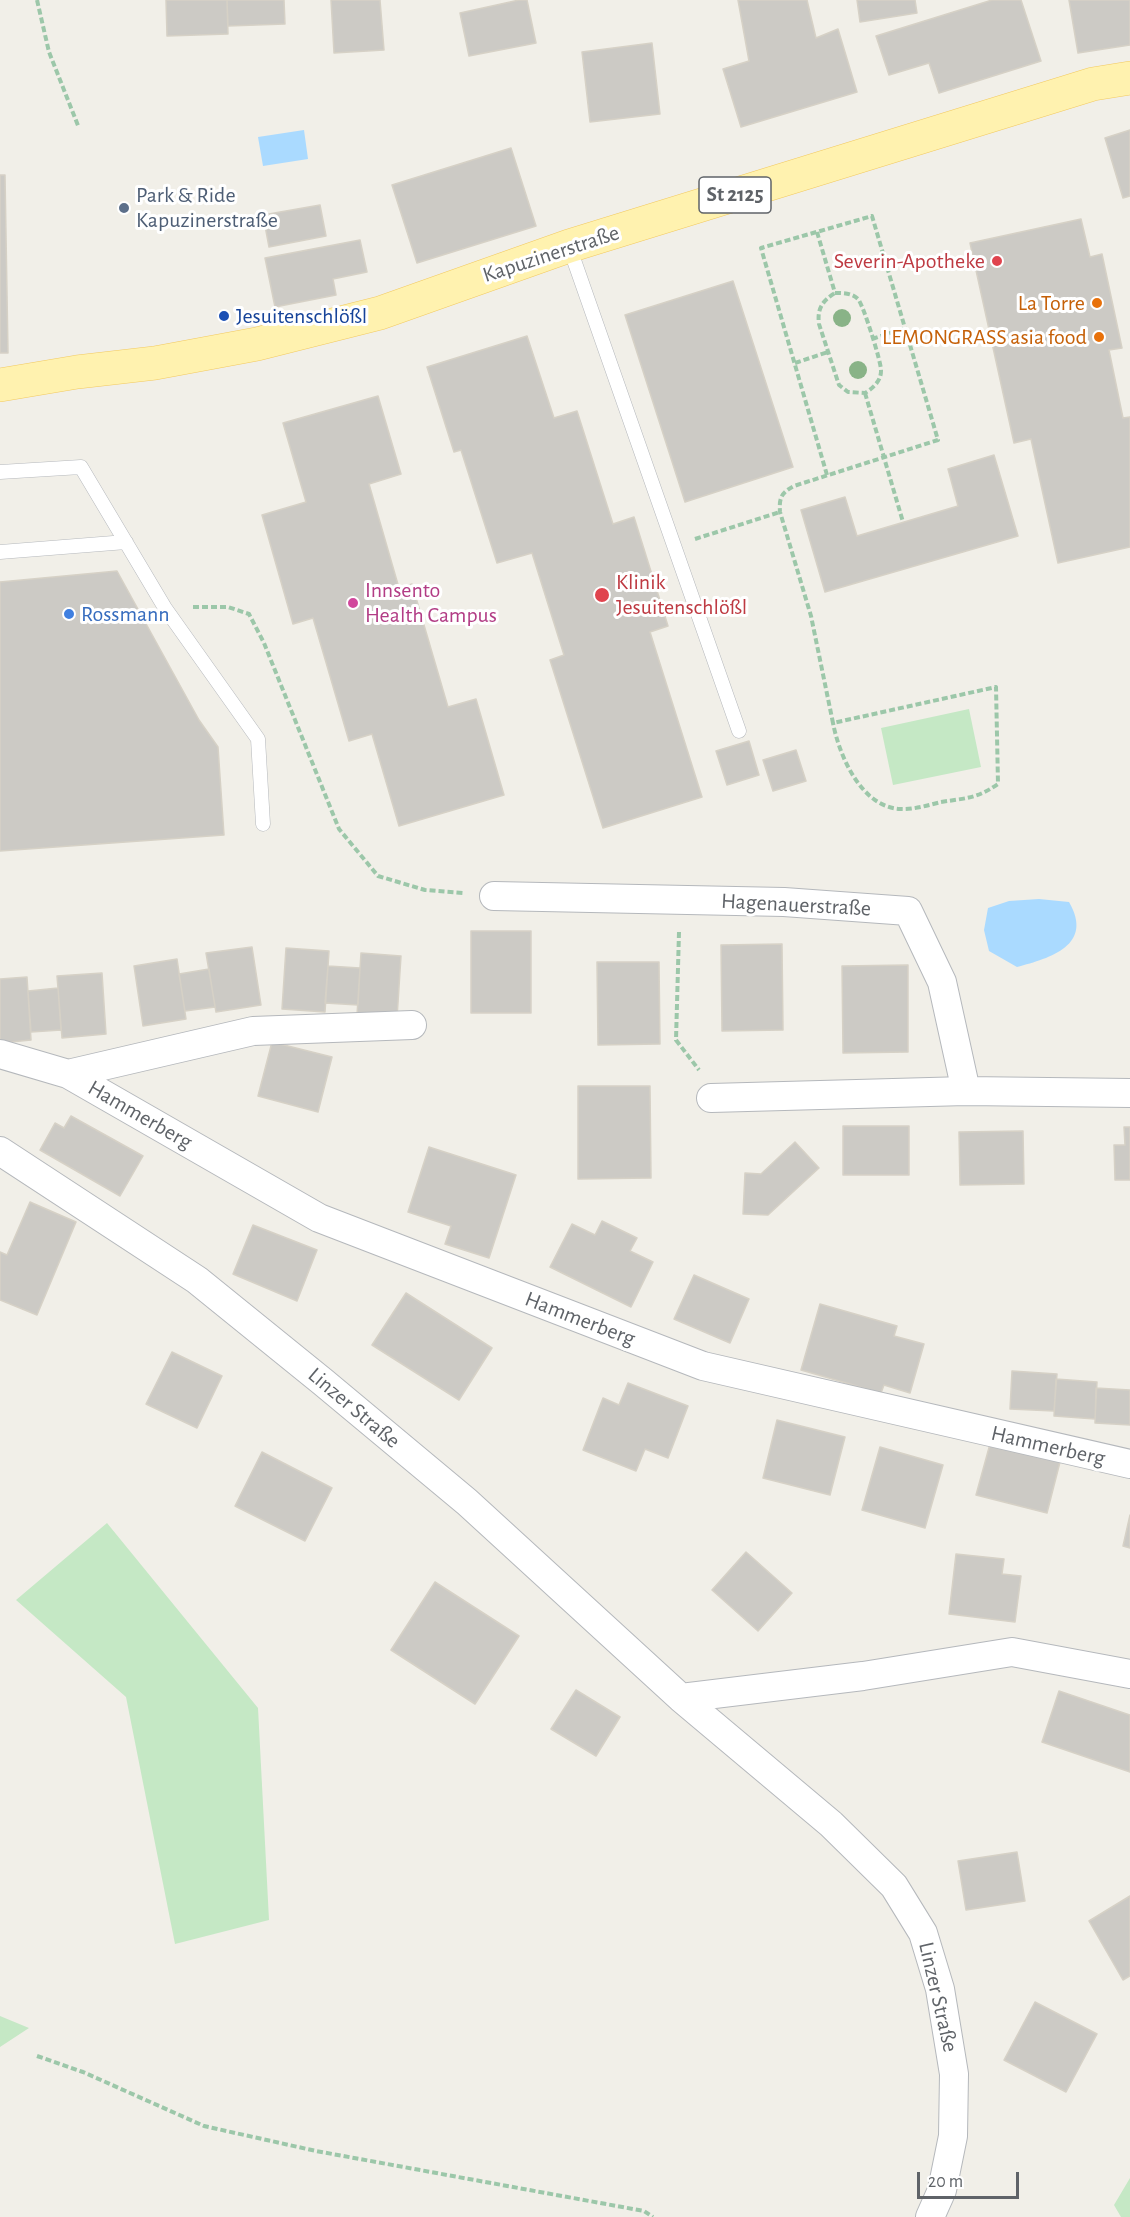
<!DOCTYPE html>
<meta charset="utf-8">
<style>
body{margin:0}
#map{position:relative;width:1130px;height:2217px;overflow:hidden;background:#f1efe8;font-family:"Alegreya Sans",sans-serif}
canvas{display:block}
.scale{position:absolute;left:917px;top:2172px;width:102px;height:27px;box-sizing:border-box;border:3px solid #5f6368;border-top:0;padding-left:8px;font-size:18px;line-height:21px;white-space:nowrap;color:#5f6368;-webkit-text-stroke:4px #fff;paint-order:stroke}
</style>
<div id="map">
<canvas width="1130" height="2217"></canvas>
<div class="scale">20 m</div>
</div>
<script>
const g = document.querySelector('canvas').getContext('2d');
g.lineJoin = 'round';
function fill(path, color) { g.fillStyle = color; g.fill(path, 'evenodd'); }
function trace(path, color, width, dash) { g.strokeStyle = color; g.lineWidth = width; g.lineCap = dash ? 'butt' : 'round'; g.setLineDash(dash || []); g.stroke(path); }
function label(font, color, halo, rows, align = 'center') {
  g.font = font + ' "Alegreya Sans",sans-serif'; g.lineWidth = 6; g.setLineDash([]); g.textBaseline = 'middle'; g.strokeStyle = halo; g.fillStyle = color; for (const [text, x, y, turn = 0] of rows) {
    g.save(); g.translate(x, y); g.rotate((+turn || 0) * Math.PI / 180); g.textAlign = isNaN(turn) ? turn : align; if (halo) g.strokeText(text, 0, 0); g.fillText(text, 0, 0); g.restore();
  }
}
const green = new Path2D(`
 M969,709L981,767L893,785L881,728Z
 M107,1523L258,1708L269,1920L175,1944L126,1697L16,1600Z
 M0,2016L29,2028L0,2047Z
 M1130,2178V2217H1121L1114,2205Z`);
const water = new Path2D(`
 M304,130L308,159L263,166L258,137Z
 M1039,899L1069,902C1094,945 1051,958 1017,967L989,951L984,930L988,908L1009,901Z`);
const building = new Path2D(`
 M166,0H227L228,34L167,36Z
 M227,0H284L285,24L228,26Z
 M331,0H380L384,50L334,53Z
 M519,0H527L536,43L469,56L460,13Z
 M738,0H807L816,38L838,29L857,92L741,127L723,69L749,61Z
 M857,0H915L917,13L860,22Z
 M992,0H1021L1041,61L939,93L929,63L889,75L876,36Z
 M1069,0H1130V45L1078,53Z
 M652,43L660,114L590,122L582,52Z
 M1130,130V196L1123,198L1105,138Z
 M511,148L536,226L417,263L392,185Z
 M0,175H5L8,353H0Z
 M320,205L326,236L269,247L263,215Z
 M1081,219L1090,257L1102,254L1122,348L1109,350L1123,418L1130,417V547L1058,563L1031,439L1014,443L970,243Z
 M360,240L367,272L333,279L336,295L275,307L265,258Z
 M733,281L793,467L685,502L625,315Z
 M527,336L554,418L577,411L613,524L634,517L668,626L650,632L702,797L603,828L550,660L564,655L532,553L497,563L461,450L454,452L427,367Z
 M378,396L401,474L369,484L399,588L412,584L448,707L476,699L504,795L399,826L372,734L349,741L313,618L293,624L262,515L306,502L283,423Z
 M994,455L1018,536L825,592L801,510L845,497L857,536L958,506L948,469Z
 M117,571L199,720L218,747L224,835L0,851V582Z
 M749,741L759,775L727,785L716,751Z
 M796,750L806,781L773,791L763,760Z
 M471,931H531V1013H471Z
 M782,944L783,1030L722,1031L721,945Z
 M252,947L261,1005L216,1012L206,953Z
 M286,948L329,951L325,1012L282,1009Z
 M361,953L401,956L397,1018L357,1015Z
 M177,959L186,1019L143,1026L134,966Z
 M597,962H659L660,1044L598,1045Z
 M908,965V1052L843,1053L842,966Z
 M328,966L360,968L358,1005L325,1003Z
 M209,969L215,1007L185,1011L179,974Z
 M102,973L106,1034L62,1038L57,976Z
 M27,977L31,1040L0,1043V979Z
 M58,988L61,1030L31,1032L28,991Z
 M272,1042L332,1057L318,1112L258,1096Z
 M578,1086H650L651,1178L578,1179Z
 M71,1116L143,1156L120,1196L40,1150L55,1123L64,1128Z
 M843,1126H909V1175H843Z
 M1124,1127H1130V1180H1115L1114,1145H1125Z
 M1023,1131L1024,1184L960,1185L959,1132Z
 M795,1142L819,1168L768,1215L743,1214L745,1173L761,1174Z
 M429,1147L516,1175L489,1258L445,1244L451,1226L408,1212Z
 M30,1202L76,1222L37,1315L0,1300V1252L7,1255Z
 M602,1221L637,1238L630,1251L653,1262L631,1307L550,1267L572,1224L595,1235Z
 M253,1225L317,1250L297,1301L233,1274Z
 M694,1275L749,1299L730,1343L674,1319Z
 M406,1293L492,1348L459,1400L372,1345Z
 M820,1304L897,1326L894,1336L924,1344L910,1393L884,1385L881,1393L801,1370Z
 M172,1352L222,1376L197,1428L146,1404Z
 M1012,1371L1057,1374L1054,1411L1010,1409Z
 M1056,1379L1097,1382L1095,1419L1054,1416Z
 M628,1383L688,1406L668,1458L645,1449L636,1471L583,1450L603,1398L619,1405Z
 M1096,1388L1130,1390V1425L1095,1423Z
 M777,1420L845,1437L830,1495L763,1478Z
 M990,1444L1060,1462L1047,1513L976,1495Z
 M880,1447L943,1465L925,1528L862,1510Z
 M262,1452L332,1488L305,1541L235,1506Z
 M1130,1515V1548L1123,1546Z
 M746,1552L792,1593L758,1631L712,1590Z
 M956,1554L1004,1559L1002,1574L1021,1576L1015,1622L949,1614Z
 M435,1582L519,1636L475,1704L391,1650Z
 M576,1690L620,1717L596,1756L551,1729Z
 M1059,1691L1130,1715V1772L1042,1742Z
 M1017,1852L1025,1901L966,1910L958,1861Z
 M1130,1896V1976L1123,1980L1089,1921Z
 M1035,2002L1097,2034L1066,2092L1004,2060Z`);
const path = new Path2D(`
 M37,0L49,52L79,128
 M817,232L835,293
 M835,293C843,293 852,293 858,299C863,304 882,364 881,371C881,381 873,388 865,393L848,392L839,385L819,324C817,309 822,301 835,293Z
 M872,339L905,328
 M795,363L828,352
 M865,393L903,522
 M827,475L761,248L872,216L938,440L794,486C781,493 779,498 780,512L811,616L833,723L996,687L998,784C976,799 966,798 941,802C929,805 913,810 900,809C861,807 839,755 833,723
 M695,539L780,512
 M193,607H228L249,614L264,643L339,829L378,876L425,890L463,893
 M679,932L676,1040L699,1070
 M37,2056L83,2072L204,2126L316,2151L644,2211L653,2217`);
const lane = new Path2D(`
 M569,246L739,731
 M0,472L81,467L165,608L258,739L263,824
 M0,552L126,542`);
const street = new Path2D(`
 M494,896L784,902L908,911L942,982L966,1091
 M0,1054L68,1074L319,1218L703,1366L1130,1464
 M68,1074L253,1031L412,1025
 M711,1098L966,1091L1130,1093
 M0,1151L197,1280L323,1382L467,1502L681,1698L831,1824L894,1886L923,1933L940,1989L954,2074L953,2136L942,2190L930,2217
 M681,1698L863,1676L1012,1652L1130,1674`);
const primary = new Path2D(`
 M0,385L77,372L155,363L257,344L380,313L569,246L1093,84L1130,78`);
const trees = [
 [842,318],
 [858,370]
];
const markers = [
 [124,208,6,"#5c6f8a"],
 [997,261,6,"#e0444e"],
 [1097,303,6,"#e8710a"],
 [224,316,6,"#1a4fb4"],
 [1099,337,6,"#e8710a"],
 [602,595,8,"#e0444e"],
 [353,603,6,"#d1479c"],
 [69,614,6,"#3f7fe0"]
];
const shields = [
 [735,195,72]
];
const shieldNames = [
 ["St 2125",735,195]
];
const serviceNames = [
 ["Park & Ride",136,195],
 ["Kapuzinerstraße",136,220]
];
const streetNames = [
 ["Kapuzinerstraße",551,254,-18],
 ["Hagenauerstraße",796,905,3],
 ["Hammerberg",140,1115,30],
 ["Hammerberg",580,1319,21],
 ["Linzer Straße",354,1408,40],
 ["Hammerberg",1048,1446,13],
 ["Linzer Straße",938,1997,77]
];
const healthNames = [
 ["Severin-Apotheke",985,261],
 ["Klinik",616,582,"left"],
 ["Jesuitenschlößl",616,607,"left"]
];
const foodNames = [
 ["La Torre",1085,303],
 ["LEMONGRASS asia food",1087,337]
];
const transitNames = [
 ["Jesuitenschlößl",236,316]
];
const hotelNames = [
 ["Innsento",365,590],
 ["Health Campus",365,615]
];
const shopNames = [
 ["Rossmann",81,614]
];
fill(green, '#c5e8c5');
fill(water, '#aadaff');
fill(building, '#cccac5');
trace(building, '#d6d1c6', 1.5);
trace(lane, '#b5b8bc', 15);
trace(street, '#b5b8bc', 30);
trace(primary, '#f2c960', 34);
trace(path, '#9cc7a9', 4, [6, 3]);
trace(lane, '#fff', 14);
trace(street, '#fff', 28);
trace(primary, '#fff2af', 33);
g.fillStyle = '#89b387';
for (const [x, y] of trees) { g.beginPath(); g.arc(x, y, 9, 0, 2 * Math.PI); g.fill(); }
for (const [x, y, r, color] of markers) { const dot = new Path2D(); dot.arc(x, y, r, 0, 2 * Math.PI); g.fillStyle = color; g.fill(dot); trace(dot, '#fff', 2); }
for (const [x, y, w] of shields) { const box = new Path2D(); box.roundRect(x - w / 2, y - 18, w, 36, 4.5); g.fillStyle = '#fff'; g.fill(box); trace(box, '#5f6368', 1.5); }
label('bold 21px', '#5f6368', null, shieldNames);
label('22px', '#4e5e75', '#fff', serviceNames, 'left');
label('22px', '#5f6368', '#fff', streetNames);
label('22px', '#be3a42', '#fff', healthNames, 'right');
label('22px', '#c56008', '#fff', foodNames, 'right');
label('22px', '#164399', '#fff', transitNames, 'left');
label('22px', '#b23c85', '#fff', hotelNames, 'left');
label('22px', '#366cbe', '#fff', shopNames, 'left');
</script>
